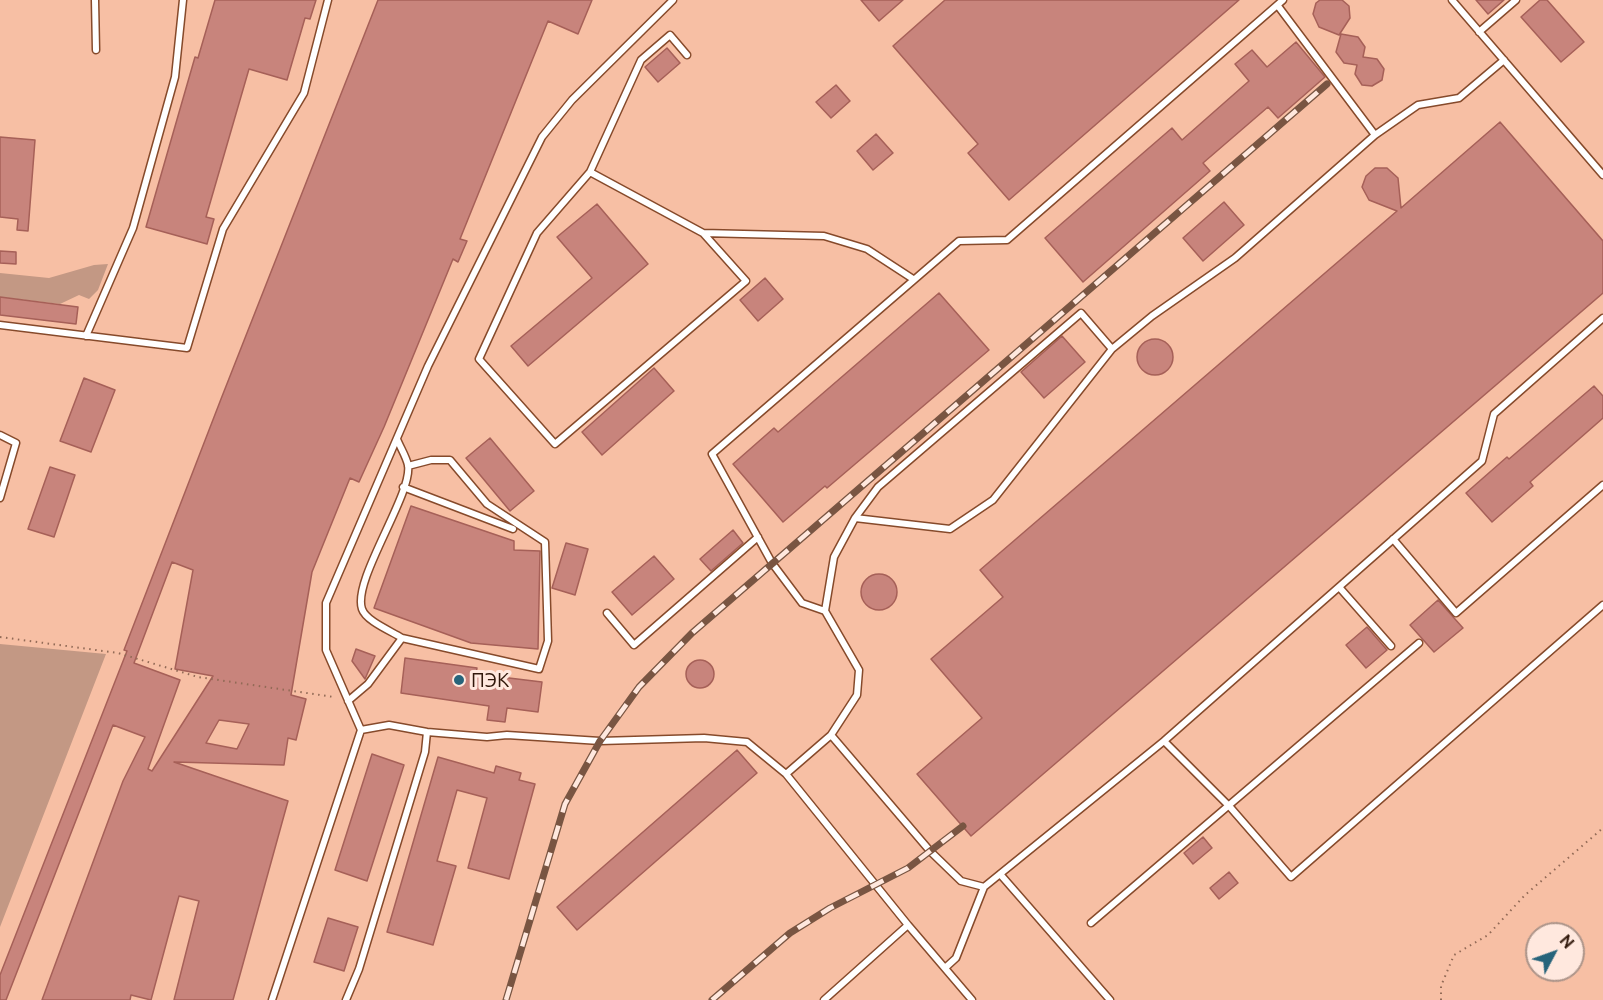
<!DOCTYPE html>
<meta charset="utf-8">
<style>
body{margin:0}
#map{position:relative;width:1603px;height:1000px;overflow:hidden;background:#f7bfa4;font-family:Ubuntu,sans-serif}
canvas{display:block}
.north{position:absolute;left:1525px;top:922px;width:60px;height:60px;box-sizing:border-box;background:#ffe8de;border:2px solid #ac9489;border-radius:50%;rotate:49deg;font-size:16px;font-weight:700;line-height:24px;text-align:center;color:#30170a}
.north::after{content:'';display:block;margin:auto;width:21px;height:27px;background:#27647b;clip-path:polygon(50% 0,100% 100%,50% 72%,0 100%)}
</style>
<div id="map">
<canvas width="1603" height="1000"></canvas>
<div class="north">N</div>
</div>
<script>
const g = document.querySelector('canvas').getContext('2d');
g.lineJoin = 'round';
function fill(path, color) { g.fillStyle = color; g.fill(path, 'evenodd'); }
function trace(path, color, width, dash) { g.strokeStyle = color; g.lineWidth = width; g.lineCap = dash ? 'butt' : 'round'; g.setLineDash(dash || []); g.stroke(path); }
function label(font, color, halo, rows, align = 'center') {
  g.font = font + ' Ubuntu,sans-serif'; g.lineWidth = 6; g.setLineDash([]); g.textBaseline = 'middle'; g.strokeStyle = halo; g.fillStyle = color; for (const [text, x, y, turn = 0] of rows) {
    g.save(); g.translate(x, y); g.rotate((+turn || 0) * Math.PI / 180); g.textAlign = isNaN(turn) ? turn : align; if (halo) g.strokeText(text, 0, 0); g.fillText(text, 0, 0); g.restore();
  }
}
const green = new Path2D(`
 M108,264L98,290L89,299L79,295L60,304L0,297V273L49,278L94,265Z
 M0,644L106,654L0,927Z`);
const building = new Path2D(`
 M215,0H316L310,19L305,18L287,80L249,69L206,217L214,219L207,244L146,227L195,57L198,58Z
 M378,0H592L578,34L548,21L460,239L467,241L458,262L453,259L384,427L359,482L350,478L312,572L291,695L306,699L296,740L288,738L284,765L174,762L288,801L233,1000H174L199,901L179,896L151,1000L131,995L130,1000H42L123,781L145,737L113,725L6,1000H0V975L127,651L124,650L221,399ZM172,562L193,570L175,669L213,676L152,771L148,769L180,680L134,663ZM219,720L249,724L237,749L206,743Z
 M861,0H903L879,21Z
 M945,0H1239L1009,200L968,153L978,144L893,46Z
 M1320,0H1342L1349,6L1350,18L1339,35L1319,27L1313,14L1316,3Z
 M1476,0H1504L1488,14Z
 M1540,0H1547L1584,42L1561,62L1521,17Z
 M1341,34L1358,37L1365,47L1363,57L1377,59L1384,69L1382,80L1372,86L1362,85L1355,74L1357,65L1344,63L1336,52Z
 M1296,42L1325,77L1278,118L1268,107L1203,163L1210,171L1083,282L1045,238L1172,128L1182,140L1249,81L1235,64L1252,50L1267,67Z
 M667,48L680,63L658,82L645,67Z
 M836,85L850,101L831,118L816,102Z
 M1500,122L1603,241V293L971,836L917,774L982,718L931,659L1003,597L980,570L1397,211L1369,200L1362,187L1366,176L1375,168H1387L1398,178L1401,208Z
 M876,134L893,153L873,170L857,151Z
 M0,137L35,140L28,231L17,230L18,219L0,217Z
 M1224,202L1244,225L1203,261L1183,238Z
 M597,204L648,264L528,366L511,346L592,278L557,237Z
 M0,251L16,252V264L0,263Z
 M765,278L783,299L758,321L740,300Z
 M939,293L989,350L827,488L825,486L783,522L733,464L774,428L778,432Z
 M0,297L78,307L76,324L0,315Z
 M1062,336L1085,362L1044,398L1021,372Z
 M1137 357a18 18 0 1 1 36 0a18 18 0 1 1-36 0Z
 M654,368L674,391L602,455L582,432Z
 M84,378L115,390L91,452L60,441Z
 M1594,386L1603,396V418L1530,482L1533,486L1492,522L1466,493L1507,457L1509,459Z
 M490,438L534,491L510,511L466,458Z
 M50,467L75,475L54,537L28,529Z
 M411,506L514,541V550L540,551L538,649L471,643L374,608Z
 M733,530L743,543L711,571L700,559Z
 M566,543L588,549L575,595L552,588Z
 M654,556L674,579L632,615L612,592Z
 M861 592a18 18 0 1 1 36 0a18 18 0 1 1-36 0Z
 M1438,600L1463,628L1434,652L1410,625Z
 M1367,627L1387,650L1366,668L1346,645Z
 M356,649L375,656L365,679L352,661Z
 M405,658L477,668L476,674L542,682L538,712L507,708L505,722L487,720L489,706L401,693Z
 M686 674a14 14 0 1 1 28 0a14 14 0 1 1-28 0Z
 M737,750L757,773L577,930L557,907Z
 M372,754L404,765L367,881L335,870Z
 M438,757L494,773L496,766L521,773L519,780L535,784L509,879L468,868L487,798L457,790L437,861L456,866L433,945L387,932Z
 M1203,837L1212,848L1193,864L1184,853Z
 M1229,872L1238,883L1219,899L1210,888Z
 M328,918L358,927L344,971L314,962Z`);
const path = new Path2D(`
 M0,637L118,653L198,677L334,697
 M1441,1000V986L1454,955L1488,935L1525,895L1603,828`);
const service = new Path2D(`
 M95,0L96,50
 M673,0L572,100L542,137L428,366L326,603V650L361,730L389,725L427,732L487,737L507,735L600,741L704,738L747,742L786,774L908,925L824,1000
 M1452,0L1603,175
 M1278,6L1375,135
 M1479,32L1516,0
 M590,172L641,60L670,35L687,55
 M703,233L590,172L537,233L479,359L555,444L746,281L703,233L824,236L867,249L913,279
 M0,325L187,348L223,229L304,93L328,0
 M86,336L133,228L175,77L183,0
 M0,435L16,443L0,498
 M397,439C400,447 406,456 408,465C413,494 352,580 362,609C366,621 391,631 402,638
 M403,487L513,529
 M855,518L950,529L993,500L1112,349L1152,316L1235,258L1375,135L1418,105L1459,98L1504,60
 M1393,539L1456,613L1603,485
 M1339,587L1391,646
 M825,611L802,603L772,563L712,454L959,241L1007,240L1283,0
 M607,613L634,645L758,537
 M348,701L368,684L402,638L539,669L548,641L545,542L487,504L450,460H431L408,466
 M831,735L930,851L961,881L984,887
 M1164,741L1230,807L1291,877L1603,605
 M786,774L831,735L857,695L859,670L825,611L834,557L855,518L878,487L1081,313L1112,349
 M1000,874L1110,1000
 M1091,923L1419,643
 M908,925L972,1000
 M945,968L956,958L984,887L1164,741L1482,461L1494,414L1603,318
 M272,1000L361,730
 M346,1000L359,969L425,752L427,732`);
const rail = new Path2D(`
 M506,1000L565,804L600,741L639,687L692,633L1327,84
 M712,1000L790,933L830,908L908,868L963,826`);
const markers = [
 [459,680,6,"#27647b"]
];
const poiNames = [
 ["ПЭК",471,680]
];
fill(green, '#c39884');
fill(building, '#c8847c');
trace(building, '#a66058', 1.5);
trace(service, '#864a2b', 9);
trace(path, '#926a56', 2, [1.5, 4.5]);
trace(service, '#fff', 6);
trace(rail, '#795542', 7);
trace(rail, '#ffe8de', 4.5, [14]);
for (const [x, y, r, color] of markers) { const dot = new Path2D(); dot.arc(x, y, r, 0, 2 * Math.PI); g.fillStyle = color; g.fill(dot); trace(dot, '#ffe8de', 2); }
label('20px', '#30170a', '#ffe8de', poiNames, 'left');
</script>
